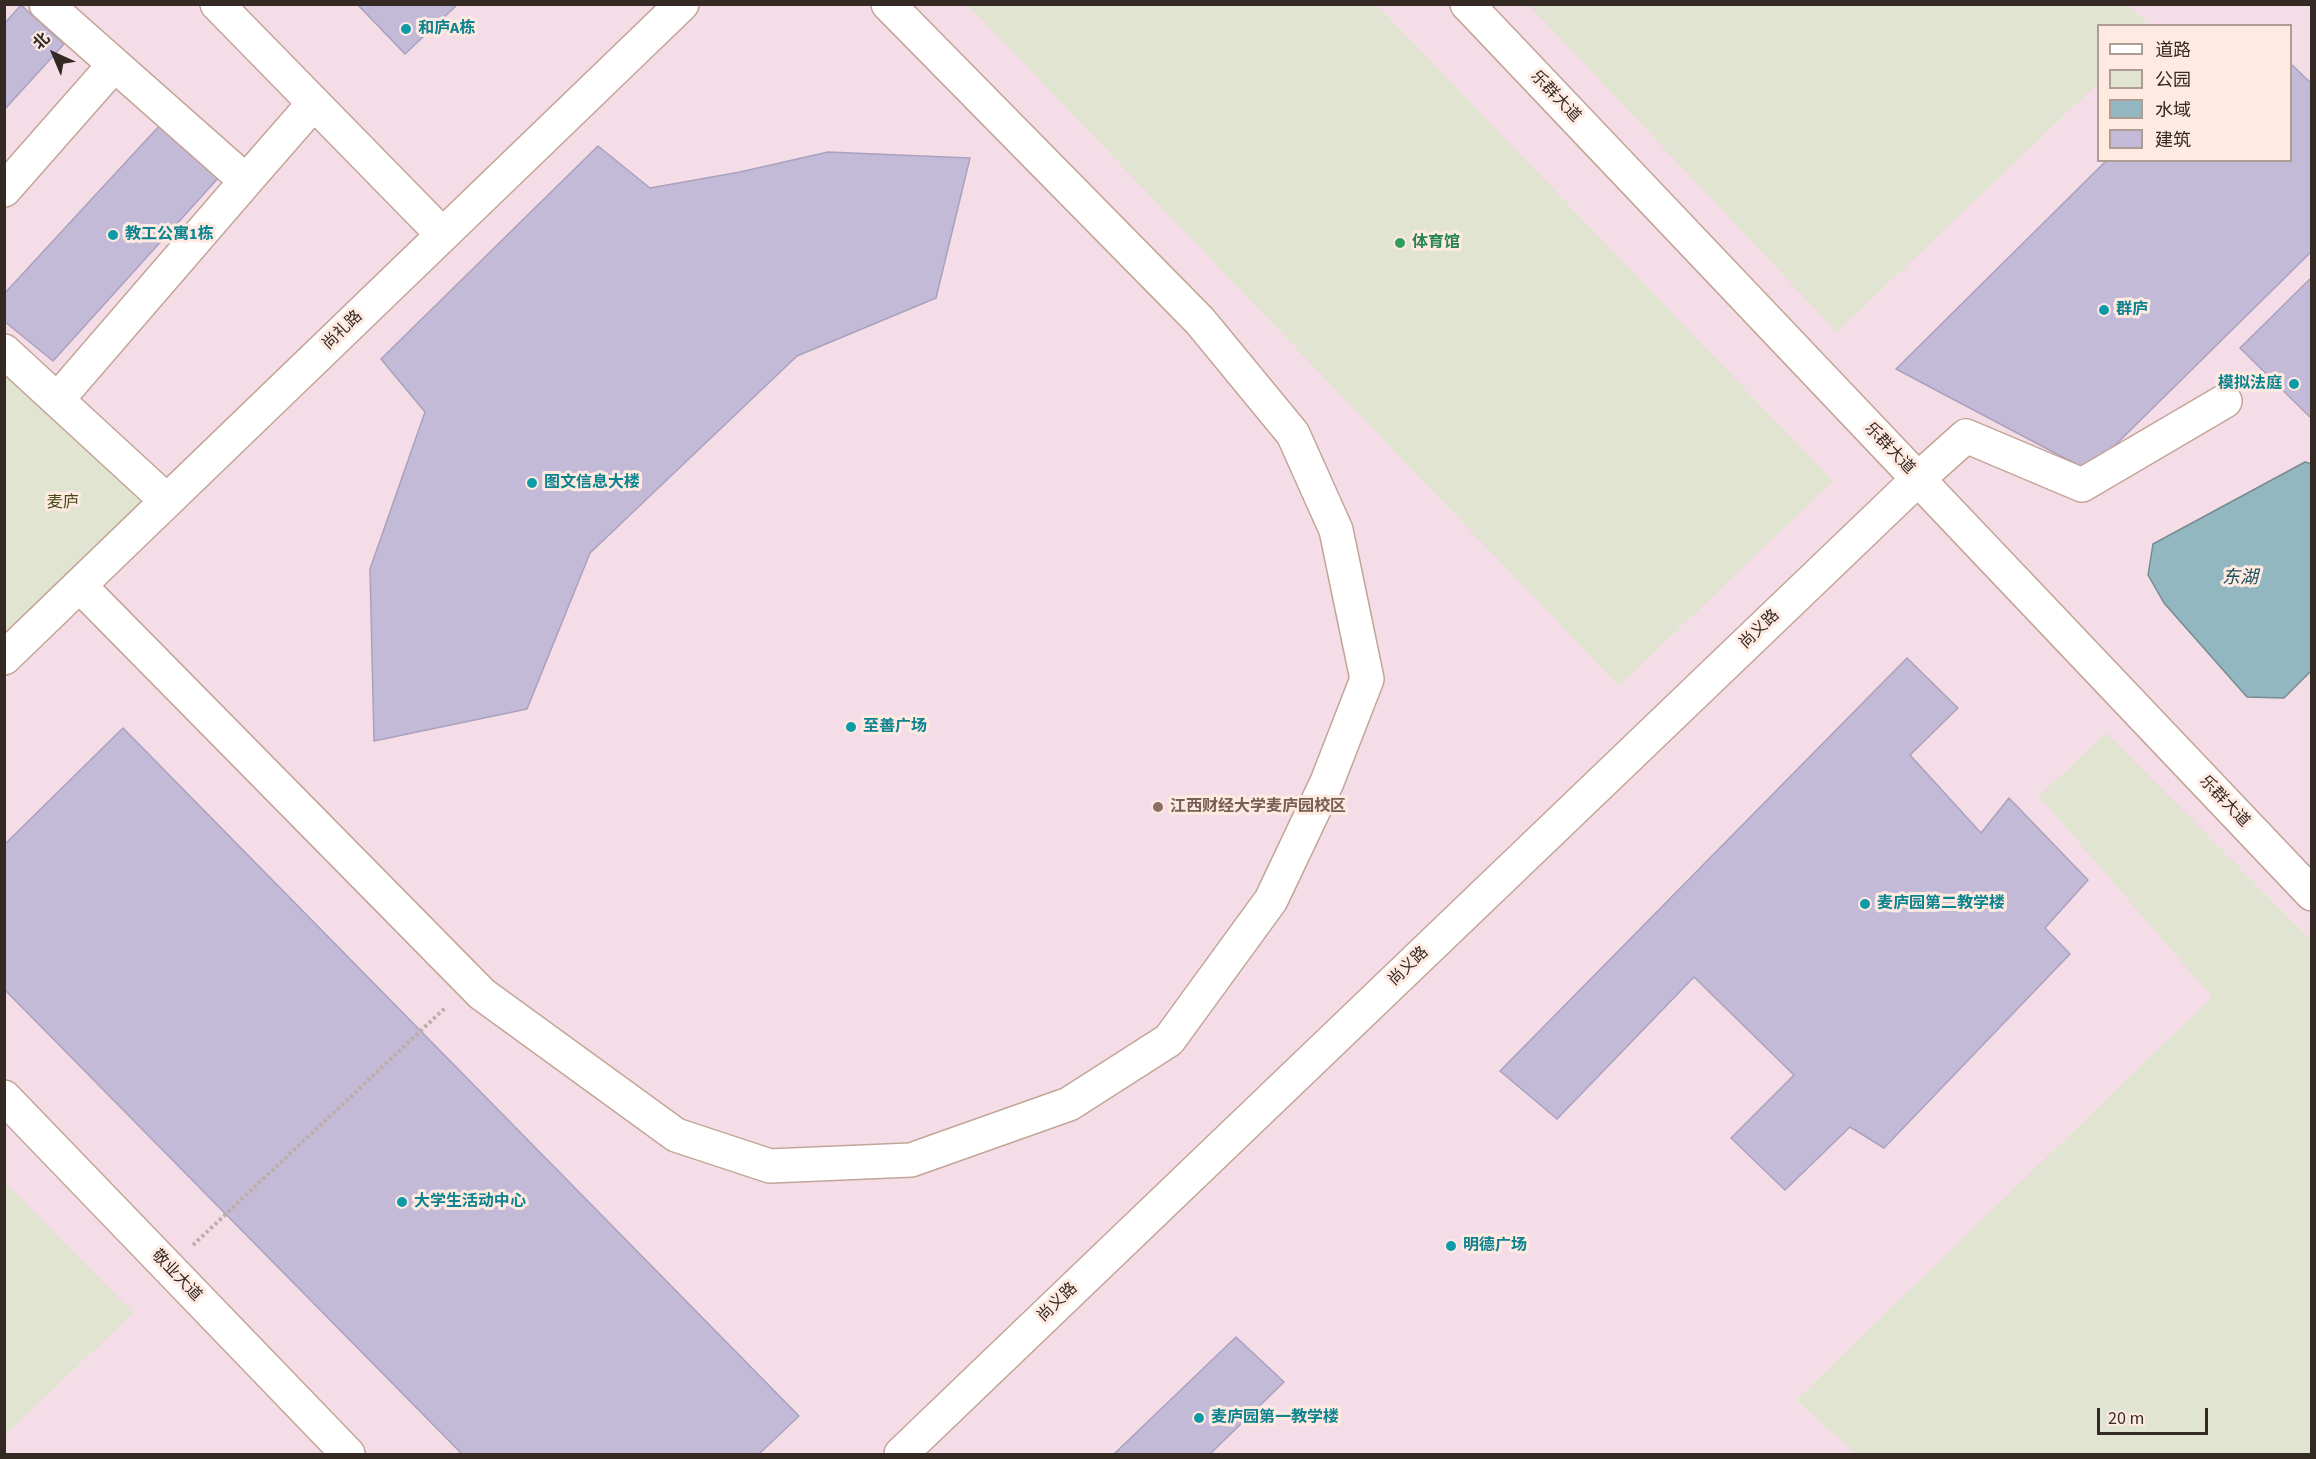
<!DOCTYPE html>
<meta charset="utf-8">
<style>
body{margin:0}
#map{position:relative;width:2316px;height:1459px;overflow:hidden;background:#feeae1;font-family:"Source Sans 3","Noto Sans SC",sans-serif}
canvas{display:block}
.frame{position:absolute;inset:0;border:6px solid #352924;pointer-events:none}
.legend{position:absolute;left:2097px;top:24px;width:195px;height:138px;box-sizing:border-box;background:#feeae1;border:2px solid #ae9d95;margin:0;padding:8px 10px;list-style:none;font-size:18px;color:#352924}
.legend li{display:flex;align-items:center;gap:12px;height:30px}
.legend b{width:30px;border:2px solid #ae9d95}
.north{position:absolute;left:24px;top:24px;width:60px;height:60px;-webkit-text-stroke:4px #feeae1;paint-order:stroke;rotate:316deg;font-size:16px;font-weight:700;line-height:24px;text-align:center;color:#352924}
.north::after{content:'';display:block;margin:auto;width:21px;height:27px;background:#352924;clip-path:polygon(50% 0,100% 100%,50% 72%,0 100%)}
.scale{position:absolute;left:2097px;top:1408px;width:111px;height:27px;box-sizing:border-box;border:3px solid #352924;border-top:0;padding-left:8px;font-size:18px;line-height:21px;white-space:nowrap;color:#352924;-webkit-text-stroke:4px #feeae1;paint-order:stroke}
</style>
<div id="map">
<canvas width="2316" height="1459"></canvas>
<div class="frame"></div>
<ul class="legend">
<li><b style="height:8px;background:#fff"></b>道路</li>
<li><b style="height:16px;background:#e1e4d0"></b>公园</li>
<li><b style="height:16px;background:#92b7c0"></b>水域</li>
<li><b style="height:16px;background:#c2bad7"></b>建筑</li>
</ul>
<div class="north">北</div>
<div class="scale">20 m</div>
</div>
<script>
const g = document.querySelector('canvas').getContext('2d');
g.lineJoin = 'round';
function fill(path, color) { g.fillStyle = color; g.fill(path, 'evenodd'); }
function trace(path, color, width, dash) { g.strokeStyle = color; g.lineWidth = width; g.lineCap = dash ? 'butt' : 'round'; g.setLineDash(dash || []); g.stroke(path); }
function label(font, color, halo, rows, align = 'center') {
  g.font = font + ' "Source Sans 3","Noto Sans SC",sans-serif'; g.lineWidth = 6; g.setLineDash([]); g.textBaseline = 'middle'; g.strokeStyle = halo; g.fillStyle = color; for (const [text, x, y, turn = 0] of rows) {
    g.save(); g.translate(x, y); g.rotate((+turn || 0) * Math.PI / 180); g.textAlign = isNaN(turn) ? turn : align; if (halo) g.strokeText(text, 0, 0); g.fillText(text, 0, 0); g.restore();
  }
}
const education = new Path2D(`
 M5,5H2311V1454H5ZM2098,26H2290V160H2098Z`);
const green = new Path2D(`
 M968,5H1377L1833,481L1619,686Z
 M2129,5L2149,25L2098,26V83L1837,332L1529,5Z
 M4,369L148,505L5,631H4Z
 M2106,733L2311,940V1454H1856L1796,1400L2212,997L2039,796Z
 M5,1182L133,1313L5,1435Z`);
const water = new Path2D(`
 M2305,462L2312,464L2311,671L2284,698L2247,697L2164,603L2148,575L2153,544Z`);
const building = new Path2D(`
 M357,4H458L405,54Z
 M21,5L64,44L4,110V24Z
 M2290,63L2312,84V251L2089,471L1896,369L2107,160H2290Z
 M161,124L220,176L53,361L4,321V294Z
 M598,146L650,188L740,172L828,152L970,158L936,298L797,356L590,553L527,709L374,741L370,569L425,412L381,359Z
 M2312,277V419L2240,348Z
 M1907,658L1958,708L1910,755L1981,833L2009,798L2088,880L2045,928L2070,954L1884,1148L1850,1127L1785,1190L1731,1138L1794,1075L1694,977L1557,1119L1500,1071Z
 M123,728L799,1416L759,1454H462L4,989V845Z
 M1236,1337L1284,1382L1210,1454H1114Z`);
const path = new Path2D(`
 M193,1245L446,1007`);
const minor = new Path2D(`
 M46,4L246,181L57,400
 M217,4L443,235
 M1467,4L2312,894
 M246,181L314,103
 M4,190L114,65
 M4,351L167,501
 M80,586L482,994L676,1135L770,1166L911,1160L1069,1104L1169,1040L1271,900L1327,782L1367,679L1336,530L1293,434L1200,321L888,4
 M4,658L682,4
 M4,1097L348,1454
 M901,1454L1918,479L1966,436L2082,485L2225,401`);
const markers = [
 [406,29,6,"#0f9aa8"],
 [113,235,6,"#0f9aa8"],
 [1400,243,6,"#2e9e5b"],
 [2104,310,6,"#0f9aa8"],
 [2294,384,6,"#0f9aa8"],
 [532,483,6,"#0f9aa8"],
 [851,727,6,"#0f9aa8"],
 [1158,807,6,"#8d6e63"],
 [1865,904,6,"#0f9aa8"],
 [402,1202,6,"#0f9aa8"],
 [1451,1246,6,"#0f9aa8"],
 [1199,1418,6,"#0f9aa8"]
];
const cultureNames = [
 ["和庐A栋",418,29],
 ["教工公寓1栋",125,235],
 ["群庐",2116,310],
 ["模拟法庭",2282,384,"right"],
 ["图文信息大楼",544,483],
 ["至善广场",863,727],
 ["麦庐园第二教学楼",1877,904],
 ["大学生活动中心",414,1202],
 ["明德广场",1463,1246],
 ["麦庐园第一教学楼",1211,1418]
];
const streetNames = [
 ["乐群大道",1555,97,46],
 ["尚礼路",343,331,-44],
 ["乐群大道",1889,449,46],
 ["尚义路",1760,630,-44],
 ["乐群大道",2224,802,46],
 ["尚义路",1409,967,-44],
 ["敬业大道",176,1276,46],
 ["尚义路",1058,1303,-44]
];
const leisureNames = [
 ["体育馆",1412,243]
];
const parkNames = [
 ["麦庐",63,503]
];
const educationNames = [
 ["江西财经大学麦庐园校区",1170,807]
];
const waterNames = [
 ["东湖",2240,579]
];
fill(education, '#f5dde8');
fill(green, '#e1e4d0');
fill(water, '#92b7c0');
trace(water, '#768c91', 1.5);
fill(building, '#c2bad7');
trace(building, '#aaa1be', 1.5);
trace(minor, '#c3a597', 36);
trace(path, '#beada5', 4, [3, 3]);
trace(minor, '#fff', 33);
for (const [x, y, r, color] of markers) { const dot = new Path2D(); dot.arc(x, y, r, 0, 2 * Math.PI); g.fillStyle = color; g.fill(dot); trace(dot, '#feeae1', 2); }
label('bold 16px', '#0d838f', '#feeae1', cultureNames, 'left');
label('16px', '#352924', '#feeae1', streetNames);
label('bold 16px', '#27864d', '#feeae1', leisureNames, 'left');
label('16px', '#464815', '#feeae1', parkNames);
label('bold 16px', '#785e54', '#feeae1', educationNames, 'left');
label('italic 18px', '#1b505a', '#feeae1', waterNames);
</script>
